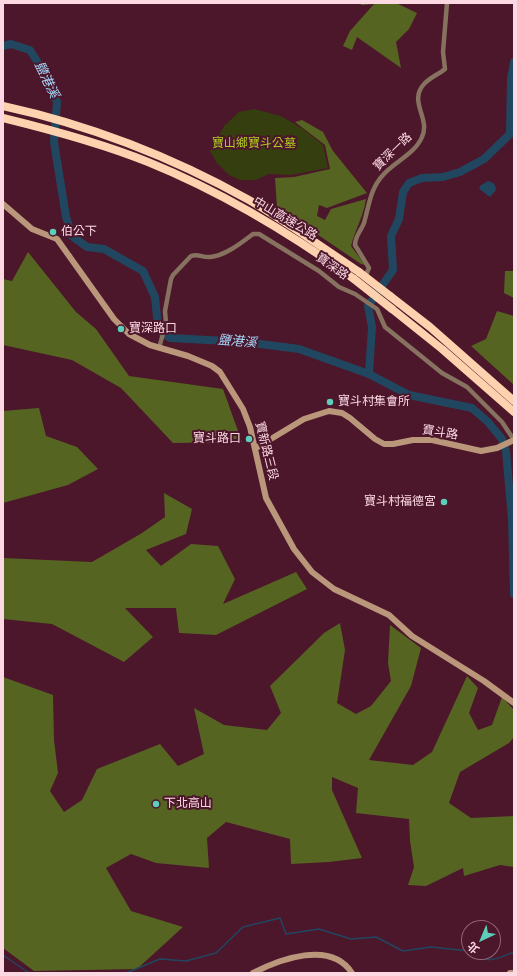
<!DOCTYPE html>
<meta charset="utf-8">
<style>
body{margin:0}
#map{position:relative;width:517px;height:976px;overflow:hidden;background:#4c162b;font-family:"DM Sans","Noto Sans TC",sans-serif}
canvas{display:block}
.frame{position:absolute;inset:0;border:4px solid #fcd8e2;pointer-events:none}
.north{position:absolute;left:461px;top:920px;width:40px;height:40px;box-sizing:border-box;background:#4c162b;border:1px solid #926474;border-radius:50%;rotate:224deg;font-size:11px;font-weight:700;line-height:16px;text-align:center;color:#fcd8e2}
.north::after{content:'';display:block;margin:auto;width:14px;height:18px;background:#5cceba;clip-path:polygon(50% 0,100% 100%,50% 72%,0 100%)}
</style>
<div id="map">
<canvas width="517" height="976"></canvas>
<div class="frame"></div>
<div class="north">北</div>
</div>
<script>
const g = document.querySelector('canvas').getContext('2d');
g.lineJoin = 'round';
function fill(path, color) { g.fillStyle = color; g.fill(path, 'evenodd'); }
function trace(path, color, width, dash) { g.strokeStyle = color; g.lineWidth = width; g.lineCap = dash ? 'butt' : 'round'; g.setLineDash(dash || []); g.stroke(path); }
function label(font, color, halo, rows, align = 'center') {
  g.font = font + ' "DM Sans","Noto Sans TC",sans-serif'; g.lineWidth = 4; g.setLineDash([]); g.textBaseline = 'middle'; g.strokeStyle = halo; g.fillStyle = color; for (const [text, x, y, turn = 0] of rows) {
    g.save(); g.translate(x, y); g.rotate((+turn || 0) * Math.PI / 180); g.textAlign = isNaN(turn) ? turn : align; if (halo) g.strokeText(text, 0, 0); g.fillText(text, 0, 0); g.restore();
  }
}
const green = new Path2D(`
 M254,109L281,116L303,129L323,145L328,168L291,175L269,174L256,180H240L229,175L217,163L210,151L224,126L239,112Z`);
const forest = new Path2D(`
 M358,3H396L417,13L409,29L396,42L401,68L357,37L352,50L343,46L350,31L374,4L362,5Z
 M302,120L323,132L333,151L367,193L327,208L319,205L317,216L325,220L331,209L366,199C364,215 355,230 351,246L365,265L361,264L277,207L275,178L294,177L330,169L325,145L295,122Z
 M28,252L76,312L96,329L129,376L223,389L242,442L173,443L121,388L72,360L3,345V279L12,281Z
 M505,271H514V298L504,293Z
 M497,311L514,316V385L471,346L486,339Z
 M39,408L46,436L77,447L98,469L68,485L3,503V411Z
 M164,493L192,509L186,534L146,550L161,566L191,544L218,546L235,579L223,604L296,572L307,589L216,635L179,633L176,608H125L153,637L124,662L52,624L3,619V558L92,562L142,533L165,517Z
 M340,623L345,650L337,703L356,714L371,706L391,681L388,663L390,625L421,648L411,686L369,760L413,765L432,752L467,676L478,688L469,713L478,730L492,725L502,697L514,710V737L509,743L460,772L449,803L471,818L514,816V867L500,865L464,876L463,868L426,886L408,885L414,867L410,841L409,819L356,813L358,788L332,777V790L362,858L329,862L291,864L290,839L226,822L207,838L209,868L156,863L131,854L106,868L131,911L183,927L137,969L34,971L3,948V677L53,695L54,740L58,773L50,791L64,812L82,800L97,769L160,744L178,766L204,754L194,708L224,725L267,730L281,713L270,686L324,633Z`);
const water = new Path2D(`
 M488,181C493,182 496,185 496,190L490,197L479,189L481,185Z`);
const stream = new Path2D(`
 M510,134H514
 M470,952C486,965 497,959 514,952
 M3,955L29,973
 M126,973L160,959L186,961L216,953L243,927L280,918L286,934L319,929L351,939L376,937L403,951L431,947L469,951`);
const river = new Path2D(`
 M3,46L11,44L30,50L48,79L57,102L54,142L66,217L72,236L87,247L104,249L143,271L155,297L158,327L161,332L170,338L245,342L299,349L369,374L409,395L472,408L488,422L502,439L506,451L512,520L514,594
 M369,374L372,327L368,306L393,270L391,236L399,219L403,192L409,183L422,178L443,177L460,172L484,159L510,134L511,79L514,62`);
const street = new Path2D(`
 M365,277L369,268L355,245C355,236 361,231 364,223C369,206 370,189 383,175C394,162 415,154 422,137C431,118 407,101 425,83C431,77 439,74 445,69L443,52L447,3
 M159,348L166,323L165,311L171,279L173,275L191,256C198,253 203,258 210,257C225,256 241,243 253,234H259L319,271L339,287L355,294L377,309L385,327L442,373L467,387L502,422L514,440`);
const secondary = new Path2D(`
 M3,204L32,229L57,239L114,319L129,334L150,345L188,356L212,366L220,372L243,409L250,427L266,498L294,549L312,572L334,589L389,615L412,636L484,681L514,703
 M256,448L304,419L329,411L342,413L350,418L375,439L384,444H393L413,440H432L481,451L497,448L514,440
 M253,973C280,959 331,940 352,973
 M510,973H514`);
const highway = new Path2D(`
 M3,106C90,125 172,157 249,200C287,222 323,248 359,272
 M3,118C52,130 101,143 148,162C222,192 290,233 354,279
 M390,296L430,327L514,401
 M392,309L442,349L514,412`);
const highwayBridge = new Path2D(`
 M359,272L390,296
 M354,279L392,309`);
const markers = [
 [53,232,4,"#5cceba"],
 [121,329,4,"#5cceba"],
 [330,402,4,"#5cceba"],
 [249,439,4,"#5cceba"],
 [444,502,4,"#5cceba"],
 [156,804,4,"#5cceba"]
];
const parkNames = [
 ["寶山鄉寶斗公墓",254,144]
];
const streetNames = [
 ["寶深一路",393,152,-44],
 ["中山高速公路",285,219,31],
 ["寶深路",332,267,35],
 ["寶斗路",440,433,9],
 ["寶新路三段",266,451,76]
];
const poiNames = [
 ["伯公下",61,232],
 ["寶深路口",129,329],
 ["寶斗村集會所",338,402],
 ["寶斗路口",241,439,"right"],
 ["寶斗村福德宮",436,502,"right"],
 ["下北高山",164,804]
];
const waterNames = [
 ["鹽港溪",46,80,64],
 ["鹽港溪",237,342,5]
];
fill(green, '#353e0e');
fill(forest, '#566422');
fill(water, '#214760');
trace(stream, '#214760', 1.5);
trace(river, '#214760', 8);
trace(street, '#87715f', 4.5);
trace(secondary, '#ba977b', 6);
trace(highway, '#fed2af', 8);
trace(highwayBridge, '#fed2af', 8);
for (const [x, y, r, color] of markers) { const dot = new Path2D(); dot.arc(x, y, r, 0, 2 * Math.PI); g.fillStyle = color; g.fill(dot); trace(dot, '#4c162b', 1.5); }
label('12px', '#b0ce23', '#4c162b', parkNames);
label('12px', '#fcd8e2', '#4c162b', streetNames);
label('12px', '#fcd8e2', '#4c162b', poiNames, 'left');
label('italic 13px', '#a5d8fc', '#4c162b', waterNames);
</script>
